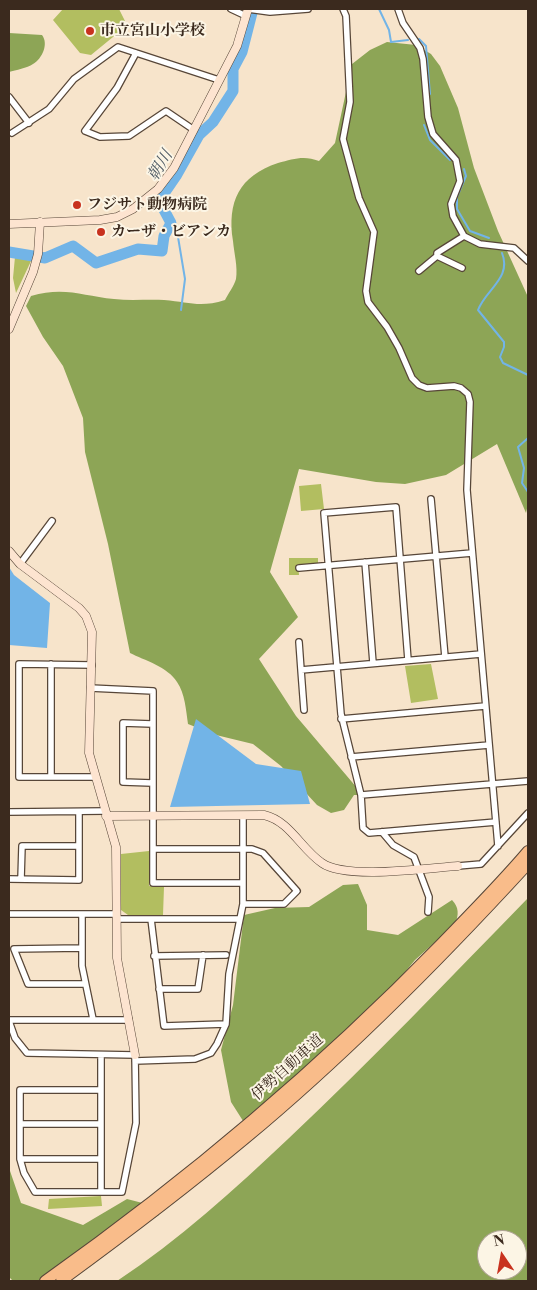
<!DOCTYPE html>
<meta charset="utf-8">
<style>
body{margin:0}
#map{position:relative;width:537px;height:1290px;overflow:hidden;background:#f7e4cb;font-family:"Libre Bodoni",serif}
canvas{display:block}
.frame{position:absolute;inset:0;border:10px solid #3b2a1e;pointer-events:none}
.north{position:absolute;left:477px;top:1230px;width:50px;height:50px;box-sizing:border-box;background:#fcf5e5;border:1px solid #afa495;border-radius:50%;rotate:348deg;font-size:14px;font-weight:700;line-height:20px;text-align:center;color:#3b2a1e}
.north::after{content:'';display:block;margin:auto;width:18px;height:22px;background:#c8321e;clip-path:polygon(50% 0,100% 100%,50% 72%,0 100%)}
</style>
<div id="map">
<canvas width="537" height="1290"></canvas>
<div class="frame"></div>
<div class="north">N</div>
</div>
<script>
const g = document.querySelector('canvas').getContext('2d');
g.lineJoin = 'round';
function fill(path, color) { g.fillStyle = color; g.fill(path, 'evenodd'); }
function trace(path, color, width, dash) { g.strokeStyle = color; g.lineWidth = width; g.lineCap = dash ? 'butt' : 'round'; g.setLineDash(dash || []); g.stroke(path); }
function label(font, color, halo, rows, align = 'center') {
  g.font = font + ' "Libre Bodoni","Noto Serif JP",serif'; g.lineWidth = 4; g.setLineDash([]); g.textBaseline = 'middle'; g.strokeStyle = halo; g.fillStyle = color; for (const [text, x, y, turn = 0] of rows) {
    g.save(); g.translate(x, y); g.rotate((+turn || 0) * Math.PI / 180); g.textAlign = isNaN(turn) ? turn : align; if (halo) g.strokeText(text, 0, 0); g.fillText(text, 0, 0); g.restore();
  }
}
const green = new Path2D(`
 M63,9H119L125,21L124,28L91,55L80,53L53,20Z
 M15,257L31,261L16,293L13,278Z
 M321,484L324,509L301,511L299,486Z
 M289,558H318V564H298L299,575H289Z
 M431,664L438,699L411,703L405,666Z
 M149,851V886L164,887L163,915H128L121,910V854Z
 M101,1196L102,1206L48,1209L49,1199Z`);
const forest = new Path2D(`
 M9,33L42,35C49,44 42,59 33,64C27,68 16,70 9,72Z
 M387,42L416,45L431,54L440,66L458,108L474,168L498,231L528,297V504L526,513L497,444L446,475L405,484L376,482L299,469L270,572L298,617L259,659L296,716L363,795H354L344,810L331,813L317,805L281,766L253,744L216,735L188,724C186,711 185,693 177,682C168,667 144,660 130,653L108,544L85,452L83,418L63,366L43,337L26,306L31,296C64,286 83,296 114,299C131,301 148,299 164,300C189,302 200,308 225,300C228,294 234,286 236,279C238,267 234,253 233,241C227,202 239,176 278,163C293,159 304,155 319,161L335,143L352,64L370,50Z
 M358,884L367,905V930L398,935L452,900C459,907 459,915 455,924L415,960L391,989L245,1124L231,1102L221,1050L233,1005L244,915L275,908L309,907L343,885Z
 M528,898V1281H117C179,1240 234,1190 288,1139C371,1061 449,979 528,898ZM487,1240H517V1270H487Z
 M9,1168L21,1203L83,1225L127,1199L158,1207L159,1215L60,1281H13L9,1277Z`);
const water = new Path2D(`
 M9,567L14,575L50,603L47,648L9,645Z
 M196,719L256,764L301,771L310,804L170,807Z`);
const stream = new Path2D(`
 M379,9L389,30L391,42L408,40
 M419,39L426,46L430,94
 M424,125L430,140L450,160
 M464,169L466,176L457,197V209L470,231L489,238
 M171,223L177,231L185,279L181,310
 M502,253C512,278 486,289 478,310L504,342V347L500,357L503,363L528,375
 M528,438L518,447L524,468L522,483L528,492`);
const river = new Path2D(`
 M9,252L45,258L73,246L96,263L138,249L162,251L164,236L171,223L163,208V195L176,176L199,135L213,122L233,91V69L242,52L253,9`);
const street = new Path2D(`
 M231,9L246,16
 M248,9L270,12L308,9
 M343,9L346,16L350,102L343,139L359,198L374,232L366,291L368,302L387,327L399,348L412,378L419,385L427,388L454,386L461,388L468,394L470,402L467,490L498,846
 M398,9L403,23L420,48L423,59L428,117L433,134L456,160L460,181L451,204L453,216L464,236L480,244L514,248L528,261
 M136,53L117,88L85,131L100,137L129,136L166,111L194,130
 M9,97L29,123
 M12,133L49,109L74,79L118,47L219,80
 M437,256L462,268
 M419,271L437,256V253L464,236
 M431,499L445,657
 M365,562L373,663
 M20,564L52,521
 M299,568L472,553
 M299,642L301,670L481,654
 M408,660L396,507L324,513L341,714L361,795L363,828L369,833L496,822
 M92,665L19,664V777H94
 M301,670L304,710
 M90,688L153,691V883H243
 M341,719L485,706
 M152,724L123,723V782L152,783
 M351,757L489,745
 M51,777V664
 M361,795L528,781
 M9,812L105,811
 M382,832L393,845L414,857L429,897L428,912
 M458,866L481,864L528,813
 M9,879L79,880V812
 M21,879L22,846H79
 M243,904V815
 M9,914H117
 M82,914V966L93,1019
 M117,919H239
 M151,919L164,1026L226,1024
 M81,948L14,949L28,984H85
 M154,956L226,955
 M159,989H198L203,955
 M9,1020H129
 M9,1021L15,1038L27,1053L135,1055L136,1123L122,1192H35L24,1173L20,1159V1090H100
 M135,1061L195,1059L211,1053L217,1044L226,1024L229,974L243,904H284L297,891L263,853L252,849H153
 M20,1124H100
 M20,1159H100
 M101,1192V1055`);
const secondary = new Path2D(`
 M9,224L100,220L117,217L133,209L158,189L174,168L237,46L248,9
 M9,329L33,272L38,254L40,222
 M9,551L20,564L79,608L86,616L92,632L89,753L116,847L117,958L135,1055
 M106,816L264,815C290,821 301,849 322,863C346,880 428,868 458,866`);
const highway = new Path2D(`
 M45,1281C186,1181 319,1069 440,945C470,914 500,884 528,851
 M61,1281C124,1235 186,1188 246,1138C347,1054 440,960 528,864`);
const markers = [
 [90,31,5,"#c8321e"],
 [77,205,5,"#c8321e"],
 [101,232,5,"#c8321e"]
];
const poiNames = [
 ["市立宮山小学校",100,31],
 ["フジサト動物病院",87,205],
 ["カーザ・ビアンカ",111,232]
];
const streetNames = [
 ["伊勢自動車道",288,1068,-42]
];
const waterNames = [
 ["朝川",161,166,-59]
];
fill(green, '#b2be60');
fill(forest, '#8da556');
fill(water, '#72b4e7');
trace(stream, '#72b4e7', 2);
trace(river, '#72b4e7', 11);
trace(street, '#574638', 8);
trace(secondary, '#574638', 9);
trace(highway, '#574638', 12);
trace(street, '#fff', 5.5);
trace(secondary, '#fde4d0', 8);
trace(highway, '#f9bc8a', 10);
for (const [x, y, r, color] of markers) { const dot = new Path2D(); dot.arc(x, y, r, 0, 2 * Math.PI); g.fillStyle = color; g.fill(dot); trace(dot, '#fcf5e5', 2); }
label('bold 15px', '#3b2a1e', '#fcf5e5', poiNames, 'left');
label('15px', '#3b2a1e', '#fcf5e5', streetNames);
label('italic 16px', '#4e5a64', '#fcf5e5', waterNames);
</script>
